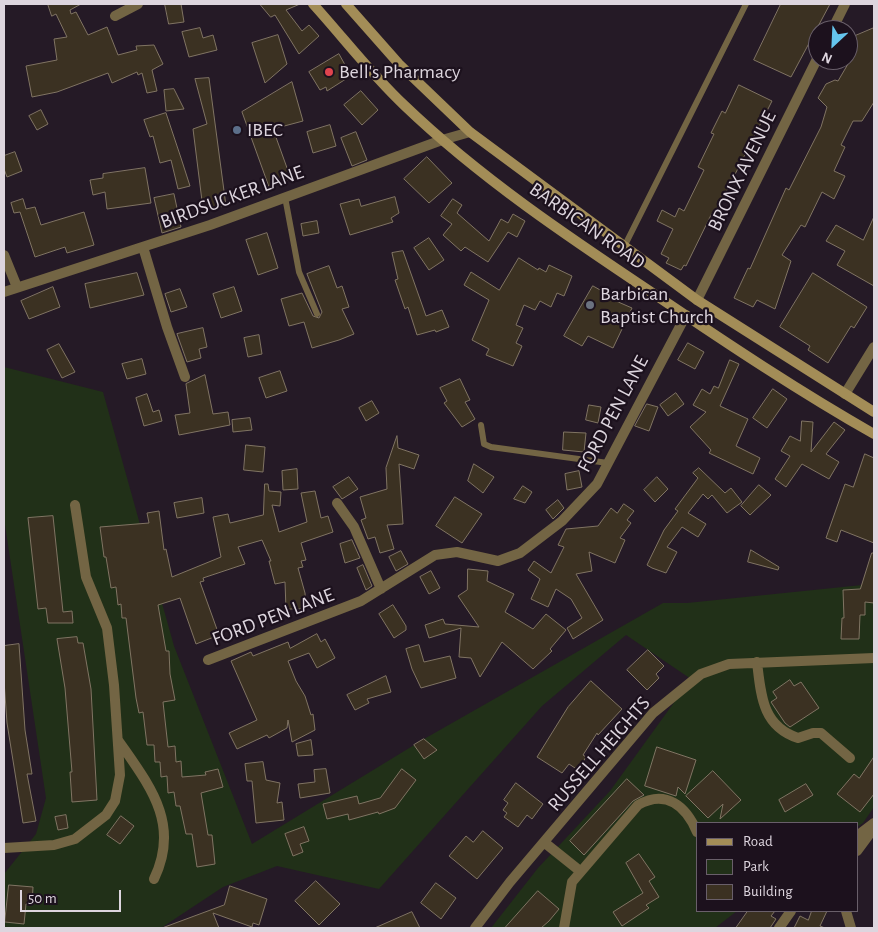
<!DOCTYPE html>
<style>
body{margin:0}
#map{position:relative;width:878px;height:932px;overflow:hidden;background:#251a26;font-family:"Alegreya Sans",sans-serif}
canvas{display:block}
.frame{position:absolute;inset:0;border:5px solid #ddd5de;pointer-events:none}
.legend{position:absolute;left:696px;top:822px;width:162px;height:90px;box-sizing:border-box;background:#1c111d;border:1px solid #695f6a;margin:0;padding:6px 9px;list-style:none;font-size:15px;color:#ddd5de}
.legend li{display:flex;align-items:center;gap:10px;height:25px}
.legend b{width:25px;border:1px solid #695f6a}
.north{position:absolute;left:808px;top:20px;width:50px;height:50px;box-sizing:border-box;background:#1c111d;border:1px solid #695f6a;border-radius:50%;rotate:205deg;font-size:14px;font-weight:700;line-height:20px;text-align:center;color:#ddd5de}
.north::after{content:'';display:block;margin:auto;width:18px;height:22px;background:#65c5ee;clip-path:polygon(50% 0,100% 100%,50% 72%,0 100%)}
.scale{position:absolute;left:20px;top:890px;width:101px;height:22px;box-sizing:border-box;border:2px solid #ddd5de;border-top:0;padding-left:6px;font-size:15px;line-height:18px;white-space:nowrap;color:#ddd5de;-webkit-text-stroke:4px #1c111d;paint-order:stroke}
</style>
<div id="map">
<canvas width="878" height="932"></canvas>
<div class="frame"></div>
<ul class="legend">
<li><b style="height:6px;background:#a38d57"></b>Road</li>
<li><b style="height:14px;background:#213018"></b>Park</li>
<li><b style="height:14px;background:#3b3122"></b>Building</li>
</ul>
<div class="north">N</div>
<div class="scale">50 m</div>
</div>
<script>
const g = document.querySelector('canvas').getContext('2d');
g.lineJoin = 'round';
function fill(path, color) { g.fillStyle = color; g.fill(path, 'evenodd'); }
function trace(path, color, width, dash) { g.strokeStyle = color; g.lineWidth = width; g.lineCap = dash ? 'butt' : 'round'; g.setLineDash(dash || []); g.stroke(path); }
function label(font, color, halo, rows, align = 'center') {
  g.font = font + ' "Alegreya Sans",sans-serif'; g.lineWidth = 4.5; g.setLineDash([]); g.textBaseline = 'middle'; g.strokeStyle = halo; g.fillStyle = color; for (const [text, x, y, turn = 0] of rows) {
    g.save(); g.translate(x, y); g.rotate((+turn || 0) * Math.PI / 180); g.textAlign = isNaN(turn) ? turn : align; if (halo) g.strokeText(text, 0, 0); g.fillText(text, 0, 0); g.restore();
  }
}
const green = new Path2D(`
 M4,367L103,392L174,646L252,844L424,739L663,603H687L872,584H874V807L863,823L857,827V823H697V911H737L715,928H491L538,868L610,791L691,679L626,635L542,706L379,889L277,866L223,887L161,928H4V874L36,834L46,798L4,518Z`);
const building = new Path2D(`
 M48,4H81L70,10L71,14L76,12L88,35L107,27L118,55L137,50L136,46L154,45L163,64L152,70L157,91L147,93L142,73L138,75L137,72L112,83L108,73L57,92L32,97L26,66L57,60L54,39L67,37L56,14L52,16Z
 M165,4H181L184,22L169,24Z
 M260,4H300L286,10L302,31L309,25L319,36L299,54L275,15L271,17Z
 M781,4H830L791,77L754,60Z
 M200,28L203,38L213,35L217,50L189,57L182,32Z
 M874,28V102L862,121H853L841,145L845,147L834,171L845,176L834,199L822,192L805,227L801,225L782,255L791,261L775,309L757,300L753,307L734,298L748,268L750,269L786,188L789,190L821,127L827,107L818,98L826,84L835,80L838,81L855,52L848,47V39Z
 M278,35L287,64L265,83L252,43Z
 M339,54L349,72L347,73L349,77L327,91L326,87L320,90L309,72Z
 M209,78L226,206L203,209L193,129L207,124L195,79Z
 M292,82L303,121L273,129L291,179L269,187L242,112Z
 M739,85L772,101L715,214L712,213L686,266L684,265L681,270L666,263L669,258L661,254L673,229L657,221L662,210L675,217L679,208L684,211L704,170L698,167L714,134L711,133L722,111L725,113Z
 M174,89L184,109L166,111L164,90Z
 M361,91L378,110L362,125L344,105Z
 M41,110L48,124L37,130L29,116Z
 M166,113L181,158L190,186L178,189L171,160L160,163L153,136L150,137L144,120Z
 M330,125L336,146L313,153L307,132Z
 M356,132L367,160L352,166L341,138Z
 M15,152L22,171L7,177L4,169V156Z
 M427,157L452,183L429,203L404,179Z
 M145,168L151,203L107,209L105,192L93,195L90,180L103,178V174Z
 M174,194L181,227L162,233L154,198Z
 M395,197L399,213L391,218L393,222L350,235L340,204L359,199L361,206Z
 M23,199L26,209L35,207L41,225L84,212L94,245L67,253L65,247L35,257L20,212L14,213L11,203Z
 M453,199L462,205L457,213L489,241L501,219L508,223L513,214L525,221L517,237L508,232L488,262L465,247L461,251L443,235L452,224L441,216Z
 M874,217V286L837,265L845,251L826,241L836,225L863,240Z
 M317,221L319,233L303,236L301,224Z
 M267,233L278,268L258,275L246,240Z
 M429,238L444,260L429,270L414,248Z
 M403,251L426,316L442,310L449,327L436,332L435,330L417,335L408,307L405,309L395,280L398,279L392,253Z
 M519,258L538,270L539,268L546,272L549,265L572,276L564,296L557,293L551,307L540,301L535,310L524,305L516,325L523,328L516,343L522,346L513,366L486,355L489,349L472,340L489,300L464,285L471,272L499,290Z
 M329,266L337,288L342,286L349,307L342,309L354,334L339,340L312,348L304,322L289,326L281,299L302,293L313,316L319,318L322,312L307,274Z
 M137,273L144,295L90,308L85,284Z
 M813,273L867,307L854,328L851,326L828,363L808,350L810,346L780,327Z
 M593,286L611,296L609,298L632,308L613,348L588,336L582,346L564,336Z
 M53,287L60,307L29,319L21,301Z
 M234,287L242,311L221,318L213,294Z
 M180,289L187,307L171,312L165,294Z
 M203,328L207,347L199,349L201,358L187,362L177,334Z
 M259,335L262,354L248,357L244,338Z
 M688,343L704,352L695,369L678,360Z
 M59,344L75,372L62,378L47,350Z
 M142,359L146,374L127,379L122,364Z
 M730,360L739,364L720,406L748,419L736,446L760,458L753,474L709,453L711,450L690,427L706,412L693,405L702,389L710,394L714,386L718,388Z
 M280,371L287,391L266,398L259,378Z
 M205,375L213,414L228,412L230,425L179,435L175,415L190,413L186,384Z
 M460,379L470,400L465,402L475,419L462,427L444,403L447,401L440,388Z
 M773,389L787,399L767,428L753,418Z
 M676,393L684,404L668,416L660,405Z
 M147,394L153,412L159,410L162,421L144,426L136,398Z
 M372,401L379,413L366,421L359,408Z
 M647,404L658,407L649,431L635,426Z
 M589,405L601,407L598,423L586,420Z
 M250,418L252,430L233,432L232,420Z
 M802,421L813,422L811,452L834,422L845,430L826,454L839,462L829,479L802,464L786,487L775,479L790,456L781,451L790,436L800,441Z
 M564,432L586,433L584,452L563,450Z
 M397,436L398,448L419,455L414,469L399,464L403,524L387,525L394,549L380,553L375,537L368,539L361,520L366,518L360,497L387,489L386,468Z
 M246,445L265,447L263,472L244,470Z
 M865,454L874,458V543L841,530L837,542L826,538L845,484L853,487Z
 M474,464L494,477L483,493L468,481Z
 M699,468L725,493L731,488L742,502L727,513L712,495L708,499L703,494L688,513L706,524L698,537L682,527L667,547L677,552L666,573L652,568L647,565L664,530L678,511L675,509L698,478L693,473Z
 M297,469L298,489L283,490L282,471Z
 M579,471L582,487L567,490L565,474Z
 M349,477L358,489L342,499L333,487Z
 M657,477L668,489L655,502L644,490Z
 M265,484H268L269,491L281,492L280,506L272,505L279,532L307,522L301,493L315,491L321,518L328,516L333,532L301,543L306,560L301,561L303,567L298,568L305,593L306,609H286L285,582L275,584L269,561H271L262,540L238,547L245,564L203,578L204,581L200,582L219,635L196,644L180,598L158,605L166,651H169L170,674L175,700L163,702L168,747L175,746L176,762L181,761L182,777L206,775L205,772L218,769L223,787L201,793L208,835H212L215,864L197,867L192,834H186L180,806H176L174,792L168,793L167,776L161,777L160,762H155L154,745H147L143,712L139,713L136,698L126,618H122L121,604L118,605L116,587L111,588L106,557H104L100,527L149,523L147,513L159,511L164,550L166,549L172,577L221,557L213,517L228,514L230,523L263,515Z
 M759,485L771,495L750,515L741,506Z
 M523,486L532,492L525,503L514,499Z
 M455,497L482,514L462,543L436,526Z
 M202,498L204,513L177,518L174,503Z
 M558,500L564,508L553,519L546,510Z
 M624,504L634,511L627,520L631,523L620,538L625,540L615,563L589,552L592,571L576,574L603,620L573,639L567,628L582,618L571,599L556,589L548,607L531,599L540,579L528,570L534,561L551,573L564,547L558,545L566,529L598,526L611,508L617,513Z
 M53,516L63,612L72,611L73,623H48L46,608L38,609L28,518Z
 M352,540L360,558L345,563L340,544Z
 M751,550L779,567L778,570L748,562Z
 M401,551L408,564L396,571L389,557Z
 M872,553H874V603L865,602V615H860L859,639H841L842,618H844L843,590L860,589Z
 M363,565L372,586L366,590L357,568Z
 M468,569L488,571L487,581L514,594L505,612L533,629L546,614L566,630L550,649L552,651L533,669L502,642L480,677L471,658L459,657L461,628L429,638L425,625L443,619L445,624L479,627L458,596L467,590Z
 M431,571L440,588L429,594L420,577Z
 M393,605L406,626V630L394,638L379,614Z
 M317,634L321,642L325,639L335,658L317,668L309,653L288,661L296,681L305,696L311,715L313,714L315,730L292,742L288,720L287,728L269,738L267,735L237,749L229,733L257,720L231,661L251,652L253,656L288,642L290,648Z
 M77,637L78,643H83L91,689L97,800L72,802L70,772H72L65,688L57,639Z
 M19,644L25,730L32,774H27L36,821L23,823L7,723L4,681V646Z
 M419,645L424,662L450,656L456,678L421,688L412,669L406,649Z
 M648,650L664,666L656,674L659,678L647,690L627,670Z
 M386,676L391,692L367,699L369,703L355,710L347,695Z
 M790,680L794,686L801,682L819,708L790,727L785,723L771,702L777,698L773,692Z
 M591,681L622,709L598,735L597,733L583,755L586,757L578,770L569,764L562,773L537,757L568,707Z
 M424,739L437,750L424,759L414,745Z
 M311,740L313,755L298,756L296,744Z
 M657,747L696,760L685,794L678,787L676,796L645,786Z
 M874,757V794L860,812L837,794L854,774L859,778Z
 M263,762L266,780L280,783L277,803L282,802L284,820L256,823L252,781H247L245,764Z
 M326,769L330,793L300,798L298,784L315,782L314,770Z
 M402,769L416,780L395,808L379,814L378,812L349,820L348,814L327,819L323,804L357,796L359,804L380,798Z
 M713,771L741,800L720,819L723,804L708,818L686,796Z
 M627,779L644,795L633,801L584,855L570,841Z
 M516,783L543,804L532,819L527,815L518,827L504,817L507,813L503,810L508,803L504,800Z
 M806,784L813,795L785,812L779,800Z
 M66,815L68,828L58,830L55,817Z
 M121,816L134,826L120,844L107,835Z
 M304,827L309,841L300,844L303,852L293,856L285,834Z
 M483,831L503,848L477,879L449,856L466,836L473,842Z
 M639,854L655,877L649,881L659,897L646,905L649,908L622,926L613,912L643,893L626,863Z
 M316,881L340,904L319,925L295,901Z
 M436,883L456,898L441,919L421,903Z
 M9,885L33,887L32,905L26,904L24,924L5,922Z
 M230,886L267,899L259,925L253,923L252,927L213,913L219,928H162L224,905Z
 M538,891L559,909L549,921L541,928H505Z
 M748,911H775L771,916L776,919L770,928H736Z
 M812,911H827L820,926L825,928H794L800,916L808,920Z
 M412,912L420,928H375Z`);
const service = new Path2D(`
 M285,197L299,272L317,314
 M624,247L746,4
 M481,425L484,444L491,447L608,463`);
const minor = new Path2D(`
 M115,16L138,4
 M832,30L845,4
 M143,247L167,327L185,377
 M4,255L17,287
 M4,292L210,225L442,140L470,132
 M697,300L818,57
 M845,394L874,347
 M337,503L354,527L381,589
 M208,660L361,601L435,555L457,552L498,561L520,553L562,521L597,484L686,315
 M757,662C761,695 762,726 798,738L813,733H821L850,758
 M118,740C149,785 181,823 154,879
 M857,836L874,823
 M545,843L580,871
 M4,848L54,845L75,839L106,815L115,801L120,775L114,685L107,628L86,577L75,505
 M857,851L874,828
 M846,911L851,928
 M475,928L510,882L653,713L701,674L729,664L874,658
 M564,928L572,882L638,805C666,789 686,806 697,832
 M779,928L791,911`);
const secondary = new Path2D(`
 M313,4C343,37 371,74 404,105C480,178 570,238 657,296C728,344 800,392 874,434
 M346,4L399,64L470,132L697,300L874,412`);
const markers = [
 [329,72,5,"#e0444e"],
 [237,130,5,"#5c6f8a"],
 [590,305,5,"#6b7280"]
];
const poiNames = [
 ["Bell's Pharmacy",339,72],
 ["IBEC",247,130],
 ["Barbican",600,294],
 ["Baptist Church",600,317]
];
const streetNames = [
 ["BRONX AVENUE",742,171,-64],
 ["BIRDSUCKER LANE",232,197,-20],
 ["BARBICAN ROAD",587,226,35],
 ["FORD PEN LANE",613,414,-62],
 ["FORD PEN LANE",273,617,-21],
 ["RUSSELL HEIGHTS",599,754,-49]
];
fill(green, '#213018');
fill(building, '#3b3122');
trace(building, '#807463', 1);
trace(service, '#736544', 6);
trace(minor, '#736544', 10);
trace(secondary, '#a38d57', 10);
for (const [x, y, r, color] of markers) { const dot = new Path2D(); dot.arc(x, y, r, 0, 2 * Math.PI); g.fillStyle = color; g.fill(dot); trace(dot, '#1c111d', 2); }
label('20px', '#ddd5de', '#1c111d', poiNames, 'left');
label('20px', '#ddd5de', '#1c111d', streetNames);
</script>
